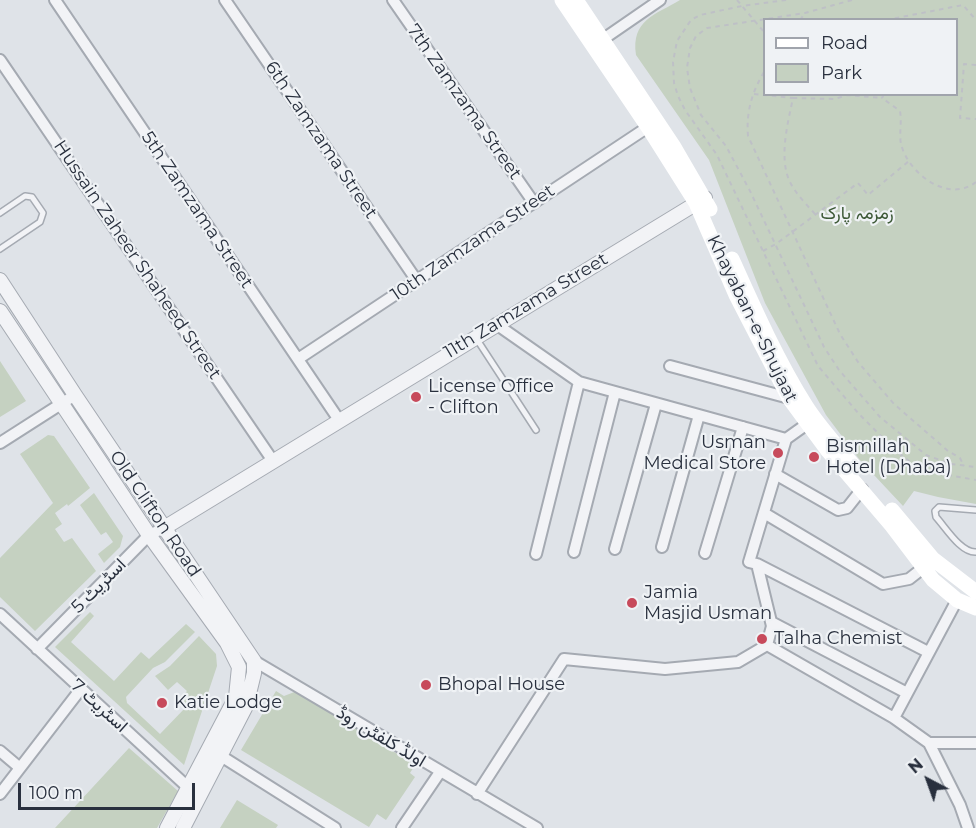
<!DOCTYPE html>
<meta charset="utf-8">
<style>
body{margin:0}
#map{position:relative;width:976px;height:828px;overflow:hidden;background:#dfe3e8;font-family:Montserrat,sans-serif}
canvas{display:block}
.legend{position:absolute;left:763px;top:18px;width:195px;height:78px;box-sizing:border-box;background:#eff2f5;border:2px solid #a0a4ac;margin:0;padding:8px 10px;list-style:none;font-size:18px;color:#29303e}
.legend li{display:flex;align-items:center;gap:12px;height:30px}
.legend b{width:30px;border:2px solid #a0a4ac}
.north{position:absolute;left:898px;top:750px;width:60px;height:60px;-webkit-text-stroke:4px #eff2f5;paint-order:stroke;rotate:319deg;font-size:16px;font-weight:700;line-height:24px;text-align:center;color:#29303e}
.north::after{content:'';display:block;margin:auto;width:21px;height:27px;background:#29303e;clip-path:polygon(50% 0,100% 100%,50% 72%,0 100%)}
.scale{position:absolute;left:18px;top:783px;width:177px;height:27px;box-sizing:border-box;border:3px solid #29303e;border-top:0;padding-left:8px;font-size:18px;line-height:21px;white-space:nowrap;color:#29303e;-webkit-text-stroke:4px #eff2f5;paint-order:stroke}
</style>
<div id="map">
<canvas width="976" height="828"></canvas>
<ul class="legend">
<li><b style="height:8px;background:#fff"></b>Road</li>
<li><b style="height:16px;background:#c5d1c1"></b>Park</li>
</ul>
<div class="north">N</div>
<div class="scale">100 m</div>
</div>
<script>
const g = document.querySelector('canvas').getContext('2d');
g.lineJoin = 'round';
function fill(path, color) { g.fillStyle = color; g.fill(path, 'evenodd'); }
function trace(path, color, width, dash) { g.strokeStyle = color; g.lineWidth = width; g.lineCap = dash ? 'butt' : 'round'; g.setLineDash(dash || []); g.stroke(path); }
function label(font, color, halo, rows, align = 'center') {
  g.font = font + ' Montserrat,Vazirmatn,sans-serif'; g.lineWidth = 4.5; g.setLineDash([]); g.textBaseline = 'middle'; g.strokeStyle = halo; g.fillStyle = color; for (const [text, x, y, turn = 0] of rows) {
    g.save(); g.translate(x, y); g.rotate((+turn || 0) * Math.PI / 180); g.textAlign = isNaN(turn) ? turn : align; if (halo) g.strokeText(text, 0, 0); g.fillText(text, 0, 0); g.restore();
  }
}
const green = new Path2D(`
 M680,0H976V504L938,497L914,491L903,506L859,459L826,415L765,303L709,160L636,55C631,20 655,15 680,0ZM764,20H956V94H764Z
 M0,361L26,401L0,417Z
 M48,435L54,436L90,488L68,506L67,504L55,513L62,524L55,529L64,542L72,538L96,571L35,631L0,597V558L53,503L20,454Z
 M94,493L123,536L120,547L104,563L98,554L113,542L106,532L101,535L80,505Z
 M90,612L94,616L71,642L114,681L141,652L149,659L186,624L195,632L165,662L153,668L126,697L127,703L160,734L186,707L179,700L187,691L177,682L168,690L155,676L170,666L199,636L216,654L217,666L184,765L55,647Z
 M276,691L284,696L297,691L415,765L410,773L415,777L386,820L377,814L369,827L241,750Z
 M129,748L178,791L157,828H55Z
 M237,800L278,825L276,828H220Z`);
const path = new Path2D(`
 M737,0L764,32
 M786,0L742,6L700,15L691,20L677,41L673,62L674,83L678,96L685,110L717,155L818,366L859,414L896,451L914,465L930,472L976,480
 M852,0L805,13L707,28L696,36L690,48L687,68L690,88L701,115L726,146L750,191L824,347L839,370L880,417L926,455L951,464L976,467
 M800,20L805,13
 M886,20L963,5L976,20
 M976,65L964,64L960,118L976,119
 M764,72C752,92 746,112 748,136L840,334L858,362L894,404L948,451L960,458L964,466
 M754,94L793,98
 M884,94L882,98L900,111C902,122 899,134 901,144C908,173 948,204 976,182
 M815,214C806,204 795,193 789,180C779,156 788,122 793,98L835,99L847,95L882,98
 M763,251L776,244L858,183L868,195L909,161`);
const service = new Path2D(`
 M0,213L25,196L32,197L43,213L40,222L0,249
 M476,338L536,430
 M976,510L939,507L935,511L936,517C946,528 961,553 976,552`);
const minor = new Path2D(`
 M55,0L339,420
 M225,0L417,281
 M393,0L534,203
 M599,42L660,0
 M0,60L273,461
 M496,324L579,382L536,554
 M298,359L648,127
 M670,366L789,398
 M579,382L786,439L807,424
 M786,439L749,562L757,564L772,626L767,645L894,718L929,743L960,805L968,828
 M0,443L75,395
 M775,474L838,510L847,508L862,489
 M764,513L883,584L909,579L923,568
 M662,547L699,415
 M615,549L656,404
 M574,552L615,392
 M705,553L743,427
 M757,564L928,652
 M0,614L192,791
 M771,622L907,693
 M37,649L149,535L164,528
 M251,659L537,828
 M894,718L957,600
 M929,743H976
 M0,751L20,768
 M221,756L335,828
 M0,794L80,690
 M477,794L564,659L665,669L738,662L767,645
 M402,828L440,772`);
const tertiary = new Path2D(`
 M0,280L75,395L254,661V673L246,706L183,828
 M0,311L149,535L227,643L239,667L236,697L167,828
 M164,528L705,198`);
const secondary = new Path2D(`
 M562,0L648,127L696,203L736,295L789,398L828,451L892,526L933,580L957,600L976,608
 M576,0L674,147L710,209
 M732,259C754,308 777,360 806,406C820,428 838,447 855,467
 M892,510L933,559L976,592`);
const markers = [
 [416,397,6,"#c74a5b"],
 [778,453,6,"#c74a5b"],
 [814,457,6,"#c74a5b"],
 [632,603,6,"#c74a5b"],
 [762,639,6,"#c74a5b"],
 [426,685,6,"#c74a5b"],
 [162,703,6,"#c74a5b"]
];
const streetNames = [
 ["7th Zamzama Street",464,102,55],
 ["6th Zamzama Street",321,140,56],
 ["5th Zamzama Street",197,210,56],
 ["10th Zamzama Street",473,243,-34],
 ["Hussain Zaheer Shaheed Street",137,260,56],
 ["11th Zamzama Street",526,306,-31],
 ["Khayaban-e-Shujaat",752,319,64],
 ["Old Clifton Road",155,514,56],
 ["اسٹریٹ 5",99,586,-45],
 ["اسٹریٹ 7",99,706,42],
 ["اولڈ کلفٹن روڈ",381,737,31]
];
const parkNames = [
 ["زمزمہ پارک",857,214]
];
const poiNames = [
 ["License Office",428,387],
 ["- Clifton",428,408],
 ["Usman",766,443,"right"],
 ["Medical Store",766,464,"right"],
 ["Bismillah",826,447],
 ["Hotel (Dhaba)",826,468],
 ["Jamia",644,593],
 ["Masjid Usman",644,614],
 ["Talha Chemist",774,639],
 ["Bhopal House",438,685],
 ["Katie Lodge",174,703]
];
fill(green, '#c5d1c1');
trace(service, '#a5aab2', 8);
trace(minor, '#a5aab2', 14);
trace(tertiary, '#a5aab2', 16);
trace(path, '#bec0c6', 2, [4.5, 4.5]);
trace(service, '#f2f3f6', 5);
trace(minor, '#f2f3f6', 10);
trace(tertiary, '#f2f3f6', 14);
trace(secondary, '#fff', 15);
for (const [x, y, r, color] of markers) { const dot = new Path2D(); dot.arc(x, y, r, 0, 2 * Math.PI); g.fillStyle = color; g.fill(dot); trace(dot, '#eff2f5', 2); }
label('18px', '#29303e', '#eff2f5', streetNames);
label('18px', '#3d5937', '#eff2f5', parkNames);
label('18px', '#29303e', '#eff2f5', poiNames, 'left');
</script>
